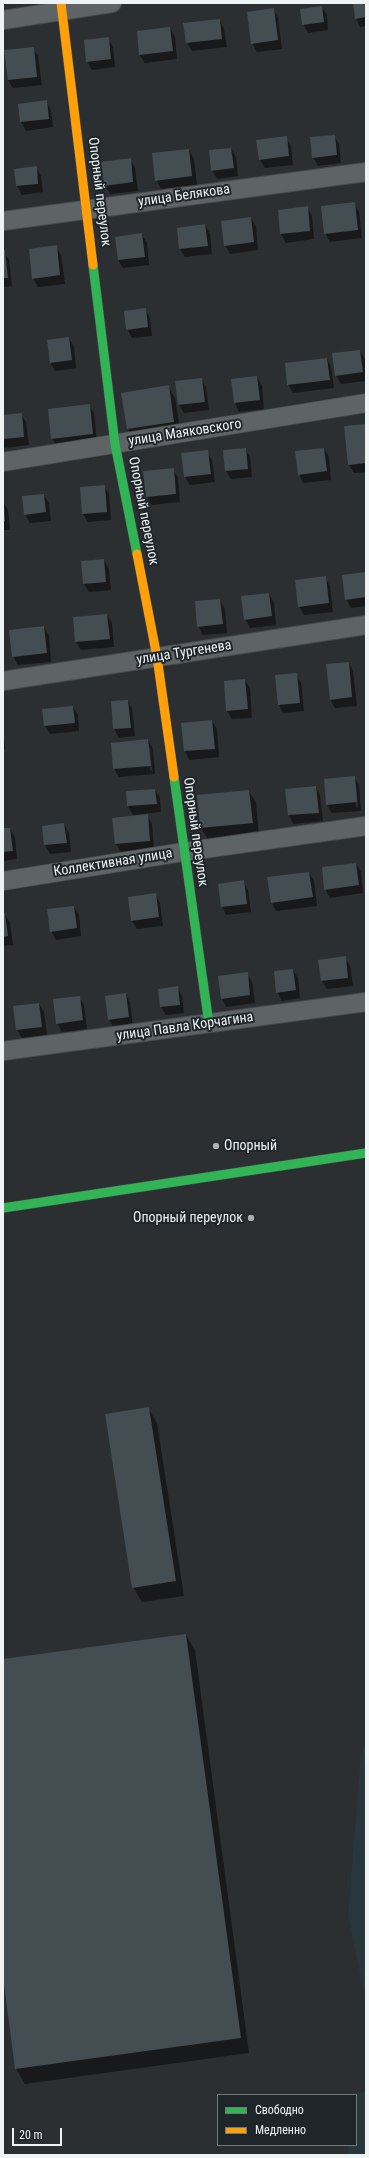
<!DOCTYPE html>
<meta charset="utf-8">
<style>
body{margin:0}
#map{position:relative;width:369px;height:2158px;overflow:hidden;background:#2c2f31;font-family:"Roboto Condensed",sans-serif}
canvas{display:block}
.frame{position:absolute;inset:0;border:4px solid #eef3f5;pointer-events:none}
.legend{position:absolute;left:217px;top:2094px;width:140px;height:52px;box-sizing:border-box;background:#1f262a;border:1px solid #72787b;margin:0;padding:5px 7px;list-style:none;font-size:12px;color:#eef3f5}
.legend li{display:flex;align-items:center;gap:8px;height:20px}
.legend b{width:20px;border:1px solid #72787b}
.scale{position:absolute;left:12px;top:2128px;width:50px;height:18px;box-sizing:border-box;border:2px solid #eef3f5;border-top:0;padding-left:5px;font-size:12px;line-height:14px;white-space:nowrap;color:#eef3f5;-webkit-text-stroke:3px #1f262a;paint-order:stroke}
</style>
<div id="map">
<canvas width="369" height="2158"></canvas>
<div class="frame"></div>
<ul class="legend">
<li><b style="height:5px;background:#30b455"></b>Свободно</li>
<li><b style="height:5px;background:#ff9f0a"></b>Медленно</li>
</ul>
<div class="scale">20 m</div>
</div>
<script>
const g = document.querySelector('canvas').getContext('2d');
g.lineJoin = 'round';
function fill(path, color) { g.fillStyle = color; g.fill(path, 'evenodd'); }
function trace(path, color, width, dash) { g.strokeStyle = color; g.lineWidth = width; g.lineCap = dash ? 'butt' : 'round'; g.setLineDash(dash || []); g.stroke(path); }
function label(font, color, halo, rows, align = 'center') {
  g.font = font + ' "Roboto Condensed",sans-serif'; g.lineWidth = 4; g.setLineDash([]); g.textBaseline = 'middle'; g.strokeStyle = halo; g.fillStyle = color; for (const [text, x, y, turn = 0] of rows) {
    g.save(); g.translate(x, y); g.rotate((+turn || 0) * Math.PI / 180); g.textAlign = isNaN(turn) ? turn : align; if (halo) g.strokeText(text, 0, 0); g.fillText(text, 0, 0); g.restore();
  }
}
const built = new Path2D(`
 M366,1744V2002L348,1915L361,1754Z
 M366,2091V2155H349L348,2145H356V2095H354Z`);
const shadow = new Path2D(`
 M354,3H366V26L360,27L356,18Z
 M322,7L327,15L328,30L308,33L303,24Z
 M274,10L278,18L282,49L257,52L252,43Z
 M220,20L224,29L227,47L192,51L187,43Z
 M170,28L175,37L177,59L145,63L140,55Z
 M108,38L113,47L115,67L92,70L87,61Z
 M33,48L38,56L42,85L13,88L8,80Z
 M46,101L51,110L53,127L26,131L21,122L19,105Z
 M334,136L339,144L341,163L318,166L313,157Z
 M286,137L291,146L293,165L265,168L260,160Z
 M231,149L236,157L238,176L217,179L212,170Z
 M189,150L194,159L197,185L161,189L156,180Z
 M130,159L135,168L138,191L110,194L105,185Z
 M36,167L41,176L43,192L22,195L17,186L15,170Z
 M354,203L359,212L362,238L330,242L325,233Z
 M307,207L312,216L314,239L286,243L281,234L279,210Z
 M251,218L256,227L258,250L230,254L225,245Z
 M205,225L210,234L212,254L185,257L180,249Z
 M142,235L147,243L149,265L123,268L118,260Z
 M56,247L61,255L65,284L38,287L33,278Z
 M3,251L9,260L12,286L3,287Z
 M145,309L150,318L152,336L132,338L127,329Z
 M69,338L74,347L76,368L55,371L50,362Z
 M360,351L365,359L366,381L341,384L336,375Z
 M327,359L331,367L334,388L293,393L288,384Z
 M257,377L262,386L264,409L239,412L235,403L232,380Z
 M201,379L206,387L209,410L184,413L179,405Z
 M168,386L175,398L181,434L135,441L128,429L122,394Z
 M89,405L94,413L97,442L57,447L52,438Z
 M21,414L26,422L29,445L4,448L3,416Z
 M366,425V472L354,473L349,465Z
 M245,449L250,457L252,477L231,479L226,471L224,451Z
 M324,449L329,457L331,480L303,483L299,474Z
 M207,451L212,460L215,482L190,485L185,477L183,454Z
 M173,469L178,478L180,502L152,505L147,497Z
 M104,486L109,494L111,520L88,522L83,514Z
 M44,495L49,503L51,521L30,523L25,514Z
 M3,502L8,510L10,530H3Z
 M104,560L109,569L111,590L89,592L84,584Z
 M366,573V606L351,608L346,599Z
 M325,578L330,586L333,612L304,615L299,606Z
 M269,594L274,603L276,625L250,628L245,619Z
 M220,600L225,609L227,633L203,635L198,626Z
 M107,615L112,623L114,647L81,650L76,642L74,618Z
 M44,627L49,636L51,662L18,665L13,656Z
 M349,663L353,671L357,706L335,708L330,699Z
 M296,674L301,683L304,711L283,713L279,705Z
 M245,680L250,688L252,718L232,719L227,711L225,682Z
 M128,701L132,709L135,736L119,738L114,729L112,702Z
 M73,707L78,715L79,731L50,734L45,726Z
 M212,721L217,729L219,757L189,760L185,751L182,724Z
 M3,728L5,749H3Z
 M148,740L153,749L155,774L119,777L114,769ZM148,748H150L152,770L150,771Z
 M354,777L359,785L361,811L332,813L327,805L325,780ZM354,784H356L358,807H356Z
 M316,787L320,796L323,821L293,824L289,815L286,790Z
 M155,790L160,798L161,812L133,815L128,806L127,792Z
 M249,791L256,803L259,835L208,840L201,828Z
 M147,815L152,824L154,849L121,852L116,844Z
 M64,824L69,833L71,852L50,854L45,845L43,826Z
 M3,829H10L15,837L17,859L3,861Z
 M356,864L361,872L363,893L330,898L325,889Z
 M309,873L314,881L317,906L276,911L272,903Z
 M243,882L248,890L251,912L226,915L222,907Z
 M155,895L160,903L163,926L137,929L132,921Z
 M74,907L79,915L81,936L56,940L51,931Z
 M5,914L10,923L13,945L3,946V915Z
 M345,957L350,966L353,986L327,989L322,981Z
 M293,970L298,978L300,998L282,1001L277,992Z
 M247,973L252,982L255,1003L226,1007L222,998Z
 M177,987L182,996L184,1013L166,1015L161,1007L159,989Z
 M126,994L130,1003L133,1026L114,1028L109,1020Z
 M79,997L84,1005L87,1029L62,1032L57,1023Z
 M39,1004L44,1012L47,1035L22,1038L17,1030Z
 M148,1408L157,1423L184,1596L142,1602L133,1587Z
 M186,1635L195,1650L249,2053L25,2084L16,2069L3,1969V1660Z`);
const building = new Path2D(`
 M353,3H366V17L355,19Z
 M322,6L324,22L302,25L300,9Z
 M274,8L278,40L251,44L247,12Z
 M220,19L222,39L186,43L183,23Z
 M170,27L173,51L139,55L137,31Z
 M109,37L111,59L86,62L84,40Z
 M34,47L37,77L8,80L4,50Z
 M47,100L49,119L20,122L18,104Z
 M335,135L337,155L312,158L310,137Z
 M287,136L289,156L259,160L256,140Z
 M231,148L234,168L211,171L209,150Z
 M189,149L192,176L155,181L152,153Z
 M131,158L133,182L104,186L101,162Z
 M37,166L38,184L16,186L14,169Z
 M355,202L358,230L324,234L321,206Z
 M308,206L310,231L280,234L278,210Z
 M251,217L254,242L224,246L221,221Z
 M205,224L208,246L179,249L177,228Z
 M142,233L145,257L118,260L115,237Z
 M57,245L60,275L32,279L29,249Z
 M3,250H5L8,278H3Z
 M146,308L148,327L126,330L124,311Z
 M69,337L72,360L50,363L47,340Z
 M360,350L363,372L335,376L332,353Z
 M327,358L330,380L287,385L285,363Z
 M257,376L260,400L234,403L231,379Z
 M202,378L205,402L178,405L175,381Z
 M169,385L174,422L127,429L121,393Z
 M90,404L93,434L51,439L48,409Z
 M22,413L24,437L3,439V415Z
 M366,424V463L348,465L344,426Z
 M246,448L248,469L225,471L223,450Z
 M324,448L327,471L298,475L295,451Z
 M208,450L211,474L184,477L181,453Z
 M174,468L176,494L146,497L143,471Z
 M105,485L107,512L82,514L80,487Z
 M44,494L46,512L24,515L22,496Z
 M4,506L5,521L3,522V507Z
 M104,559L106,582L83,584L81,561Z
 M366,572V597L345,600L342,575Z
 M326,576L329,603L298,607L295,580Z
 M269,593L272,616L244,620L241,596Z
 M220,599L223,624L197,627L195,601Z
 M107,614L110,639L75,642L73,617Z
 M44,626L47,653L12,657L9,630Z
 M349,662L352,697L330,700L326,664Z
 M297,673L300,703L278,705L275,675Z
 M245,679L248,709L226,711L224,681Z
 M128,700L131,728L113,729L111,701Z
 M73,706L75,723L44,726L42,709Z
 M212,720L215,749L184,751L181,723Z
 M148,739L151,766L113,769L111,743Z
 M355,776L357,802L326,805L324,779Z
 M316,786L319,813L288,815L285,789Z
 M155,789L157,804L127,806L126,791Z
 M249,790L253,823L200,828L197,795Z
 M148,814L150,841L115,844L112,818Z
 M64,823L67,843L44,845L42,826Z
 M3,828H10L13,851L3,852Z
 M356,863L359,885L324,890L322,867Z
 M309,872L313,897L271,903L267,877Z
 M244,880L247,904L221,907L218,884Z
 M156,893L159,917L131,921L128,897Z
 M74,906L77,928L50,932L47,909Z
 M5,913L8,936L3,937V914Z
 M346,956L348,978L321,981L318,960Z
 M293,969L296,990L276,993L274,971Z
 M248,972L250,995L221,999L218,976Z
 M178,986L180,1005L160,1007L158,989Z
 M126,993L129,1017L108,1020L105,996Z
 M80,996L83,1020L56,1024L53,999Z
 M39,1003L42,1027L16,1030L13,1006Z
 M149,1407L176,1581L132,1588L105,1414Z
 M186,1634L241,2038L15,2069L3,1976V1659Z`);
const street = new Path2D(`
 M3,20L112,3
 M3,221L366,172
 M3,462L366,403
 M3,681L366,625
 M3,881L183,852L366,826
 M3,1051L366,1002`);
const fast = new Path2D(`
 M93,265L115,444L137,554
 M174,777L209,1024
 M3,1208L366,1153`);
const slow = new Path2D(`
 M61,3L93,265
 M137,554L157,657L174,777`);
const markers = [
 [216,1146,4,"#aaaeb0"],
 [251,1218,4,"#aaaeb0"]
];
const streetNames = [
 ["Опорный переулок",99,192,83],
 ["улица Белякова",184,196,-8],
 ["улица Маяковского",185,433,-9],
 ["Опорный переулок",143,511,79],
 ["улица Тургенева",184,653,-9],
 ["Опорный переулок",195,832,82],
 ["Коллективная улица",113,863,-9],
 ["улица Павла Корчагина",185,1027,-8]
];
const poiNames = [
 ["Опорный",224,1146],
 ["Опорный переулок",243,1218,"right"]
];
fill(built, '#29363b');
fill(shadow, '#0007');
fill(building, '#434d52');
trace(street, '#484a4c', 20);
trace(fast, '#484a4c', 10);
trace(slow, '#484a4c', 10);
trace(street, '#5e6466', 18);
trace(fast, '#30b455', 9);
trace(slow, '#ff9f0a', 9);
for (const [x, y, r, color] of markers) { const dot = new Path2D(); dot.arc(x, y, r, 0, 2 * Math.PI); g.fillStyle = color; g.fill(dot); trace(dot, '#1f262a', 1.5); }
label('14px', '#eef3f5', '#1f262a', streetNames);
label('14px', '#eef3f5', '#1f262a', poiNames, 'left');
</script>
